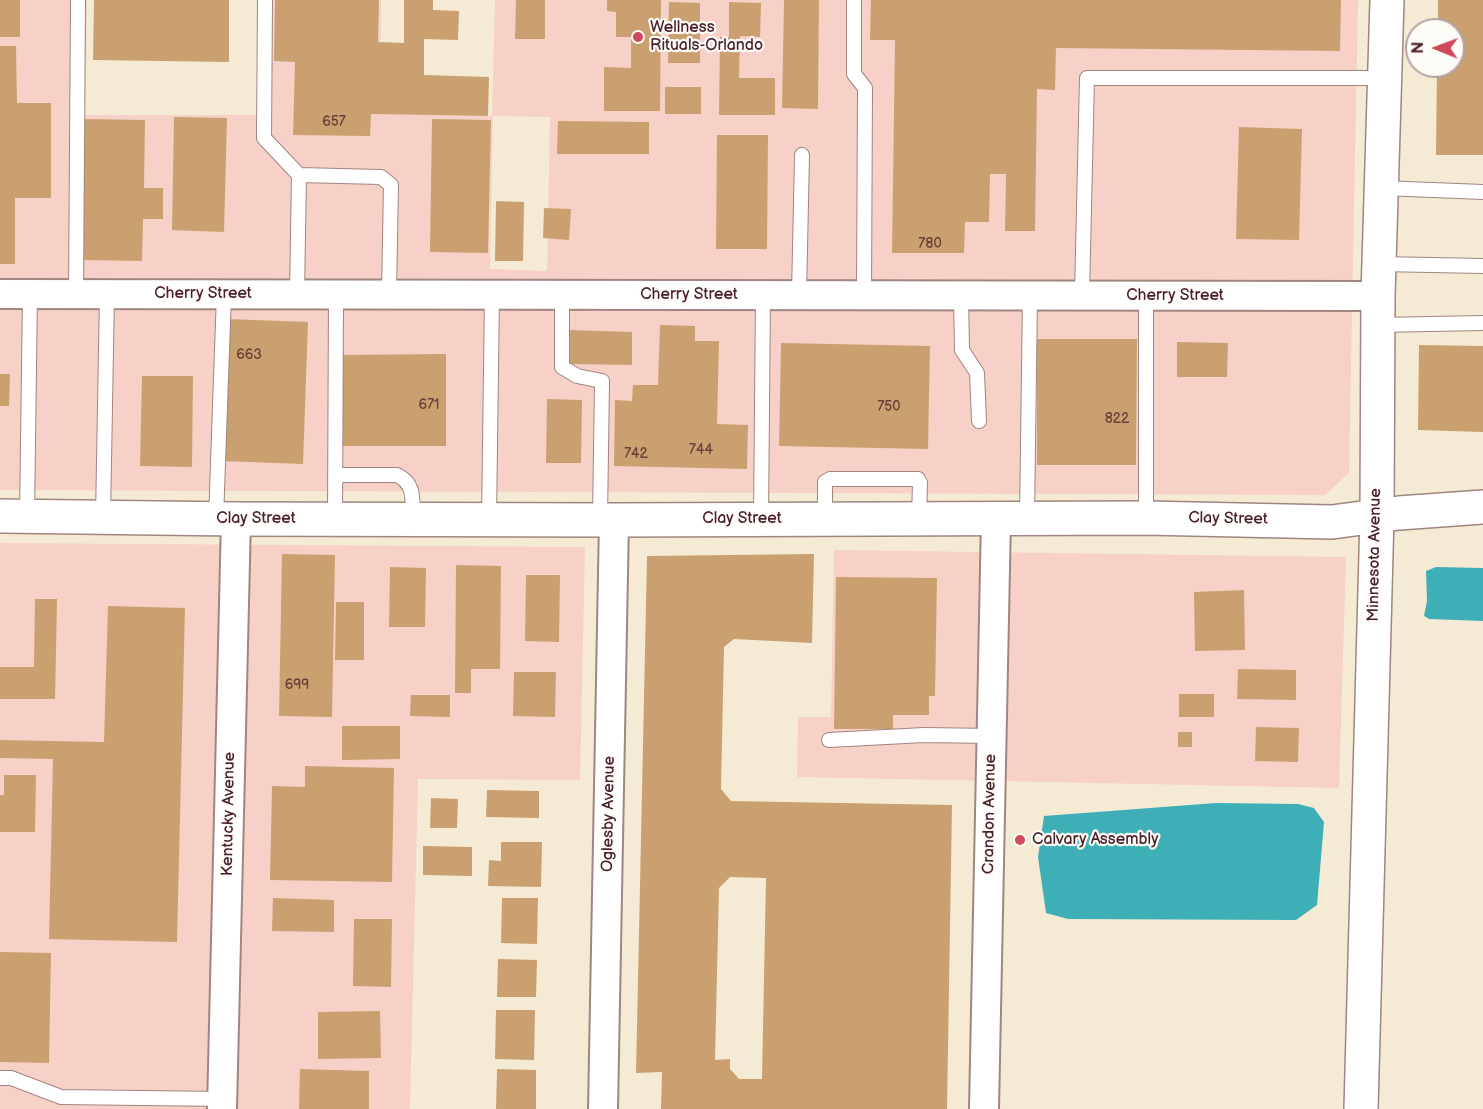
<!DOCTYPE html>
<style>
body{margin:0}
#map{position:relative;width:1483px;height:1109px;overflow:hidden;background:#f5ebd5;font-family:"Balsamiq Sans",sans-serif}
canvas{display:block}
.north{position:absolute;left:1405px;top:18px;width:60px;height:60px;box-sizing:border-box;background:#fdfcf7;border:2px solid #b5a4a5;border-radius:50%;rotate:271deg;font-size:16px;font-weight:700;line-height:24px;text-align:center;color:#4a1f2b}
.north::after{content:'';display:block;margin:auto;width:21px;height:27px;background:#d1495b;clip-path:polygon(50% 0,100% 100%,50% 72%,0 100%)}
</style>
<div id="map">
<canvas width="1483" height="1109"></canvas>
<div class="north">N</div>
</div>
<script>
const g = document.querySelector('canvas').getContext('2d');
g.lineJoin = 'round';
function fill(path, color) { g.fillStyle = color; g.fill(path, 'evenodd'); }
function trace(path, color, width, dash) { g.strokeStyle = color; g.lineWidth = width; g.lineCap = dash ? 'butt' : 'round'; g.setLineDash(dash || []); g.stroke(path); }
function label(font, color, halo, rows, align = 'center') {
  g.font = font + ' "Balsamiq Sans",sans-serif'; g.lineWidth = 4.5; g.setLineDash([]); g.textBaseline = 'middle'; g.strokeStyle = halo; g.fillStyle = color; for (const [text, x, y, turn = 0] of rows) {
    g.save(); g.translate(x, y); g.rotate((+turn || 0) * Math.PI / 180); g.textAlign = isNaN(turn) ? turn : align; if (halo) g.strokeText(text, 0, 0); g.fillText(text, 0, 0); g.restore();
  }
}
const built = new Path2D(`
 M0,0H87L85,115H260L262,0H381L380,114L492,116L495,0H1358L1349,473L1325,495L0,490ZM493,116L550,117L547,271L490,269Z
 M0,543L585,547L580,780L418,779L410,1109H0Z
 M834,550L1346,557L1339,788L797,777L798,717H831Z`);
const water = new Path2D(`
 M1436,567L1483,568V621L1429,619L1424,616L1427,601L1426,571Z
 M1216,803L1298,804L1314,808L1324,822L1317,905L1296,920L1068,919L1046,913L1038,857L1044,816Z`);
const building = new Path2D(`
 M0,0H20V37H0Z
 M94,0H229V62L93,60Z
 M275,0H379L378,42L404,43V0H433V10L459,11L458,40L424,39V75L489,77L488,116L371,114L370,136L293,135L295,62L274,61Z
 M516,0H545V39H515Z
 M607,0H661L660,111H604V67L631,68V37H616V12L607,11Z
 M784,0H819L818,109L782,108Z
 M871,0H1341L1340,51L1056,48L1055,90L1037,89L1035,231H1005L1006,174H990L989,222H965L964,253H892L895,40H870Z
 M1438,0H1483V155H1436L1437,66H1453V30H1438Z
 M669,2L700,3V63H668Z
 M729,2L761,3L760,37L740,36L739,78H775V115H719L720,37H729Z
 M0,46H16L17,103H51V198H15V264H0Z
 M665,87H701V114H665Z
 M174,117L227,118L224,232L172,230Z
 M84,119L145,120L144,188H163V219H143L142,261L82,260Z
 M432,119L491,120L488,253L430,252Z
 M558,121L649,122V154H557Z
 M1239,127L1302,129L1299,240L1236,239Z
 M717,135H768L767,249H716Z
 M496,201L524,202L523,261H495Z
 M544,208L571,209L569,240L543,238Z
 M227,319L308,322L303,464L222,461Z
 M660,325L695,326V341H719L717,424L748,425L747,469L614,466L615,400L632,401L633,385H658Z
 M568,330L632,332V365L568,364Z
 M1037,339H1137L1136,465H1037Z
 M1177,342L1228,343L1227,377H1177Z
 M781,343L930,346L928,449L779,446Z
 M1419,345L1483,346V432L1418,430Z
 M446,354V446H343V355Z
 M0,374H10L9,406H0Z
 M142,376H193L192,467L140,466Z
 M547,399L582,400L581,463H546Z
 M282,554L335,555L332,717L279,716Z
 M814,554L812,643L734,639L724,647L721,789L731,801L952,805L947,1109H661L662,1072L636,1073L647,556ZM730,877L766,878L762,1079H739L730,1069V1059L715,1060L719,888Z
 M456,565L501,566L500,669H471V693H455Z
 M390,567L426,568L425,627H389Z
 M526,575H560L559,642L525,641Z
 M836,577L937,578L935,696H929V715H893V729H834Z
 M1244,590L1245,650L1195,651L1194,592Z
 M35,599H57L55,699H0V667H34Z
 M336,602H364V660H335Z
 M108,606L185,608L177,942L49,939L53,759L0,758V740L104,742Z
 M1238,669L1296,670V700L1237,699Z
 M514,672H556L555,717L513,716Z
 M1179,694H1214V717H1179Z
 M411,695H450V717L410,716Z
 M342,726H400V759L342,760Z
 M1256,727L1299,728L1298,762L1255,761Z
 M1178,732H1192V747H1178Z
 M305,766L394,768L392,882L270,880L272,786L305,787Z
 M4,775H36L35,832H0V795H4Z
 M487,790L539,791V818L486,817Z
 M431,798L458,799L457,828H430Z
 M501,842H542L541,887L488,886L489,860L501,861Z
 M423,846L472,847V876L423,875Z
 M273,898L334,900V932L272,931Z
 M502,898H538L537,944L501,943Z
 M354,919H392L391,987L353,986Z
 M0,952L51,953L49,1063L0,1062Z
 M498,959L537,960L536,997H497Z
 M496,1010H535L534,1060L495,1059Z
 M380,1011L381,1058L318,1059V1012Z
 M300,1069L369,1071V1109H299Z
 M497,1069L536,1070V1109H496Z`);
const service = new Path2D(`
 M265,0L264,138L299,175L297,294
 M854,0V74L865,88L864,295
 M299,175L381,177L391,185L389,294
 M1382,188L1483,192
 M1379,264L1483,266
 M76,294L78,0
 M562,295V367L577,376L602,381L600,520
 M799,295L802,155
 M961,295L962,350L977,373L979,421
 M1082,295L1087,78H1385
 M1378,325L1483,323
 M335,475H397C416,484 412,501 413,519
 M27,517L30,294
 M103,518L107,294
 M1146,518V295
 M216,519L224,294
 M335,519L336,294
 M761,519L763,295
 M825,519V482L830,479H918L920,483L919,519
 M1027,519L1030,295
 M489,520L492,294
 M829,740L924,735L992,736
 M0,1078H11L61,1097L223,1099`);
const minor = new Path2D(`
 M0,294L1378,296
 M222,1109L236,519
 M603,1109L614,520
 M984,1109L996,519`);
const tertiary = new Path2D(`
 M0,516L236,519L614,520L1146,518L1332,522L1399,513L1483,507
 M1361,1109L1377,516L1378,296L1387,0`);
const markers = [
 [638,37,6,"#d1495b"],
 [1020,840,6,"#d1495b"]
];
const numberNames = [
 ["657",334,122],
 ["780",930,244],
 ["663",249,355],
 ["671",429,405],
 ["750",889,407],
 ["822",1117,419],
 ["744",701,450],
 ["742",636,454],
 ["699",297,685]
];
const poiNames = [
 ["Wellness",650,28],
 ["Rituals-Orlando",650,46],
 ["Calvary Assembly",1032,840]
];
const streetNames = [
 ["Cherry Street",203,294],
 ["Cherry Street",689,295],
 ["Cherry Street",1175,296],
 ["Clay Street",256,519],
 ["Clay Street",742,519],
 ["Clay Street",1228,519,1],
 ["Minnesota Avenue",1375,555,-89],
 ["Kentucky Avenue",229,814,-89],
 ["Oglesby Avenue",609,814,-89],
 ["Crandon Avenue",990,814,-89]
];
fill(built, '#f7d1c7');
fill(water, '#3eafb7');
fill(building, '#caa070');
trace(service, '#a08580', 16);
trace(minor, '#a08580', 32);
trace(tertiary, '#a08580', 36);
trace(service, '#fff', 14);
trace(minor, '#fff', 28);
trace(tertiary, '#fff', 33);
for (const [x, y, r, color] of markers) { const dot = new Path2D(); dot.arc(x, y, r, 0, 2 * Math.PI); g.fillStyle = color; g.fill(dot); trace(dot, '#fdfcf7', 2); }
label('14px', '#6a3f3c', null, numberNames);
label('16px', '#4a1f2b', '#fdfcf7', poiNames, 'left');
label('16px', '#4a1f2b', '#fdfcf7', streetNames);
</script>
